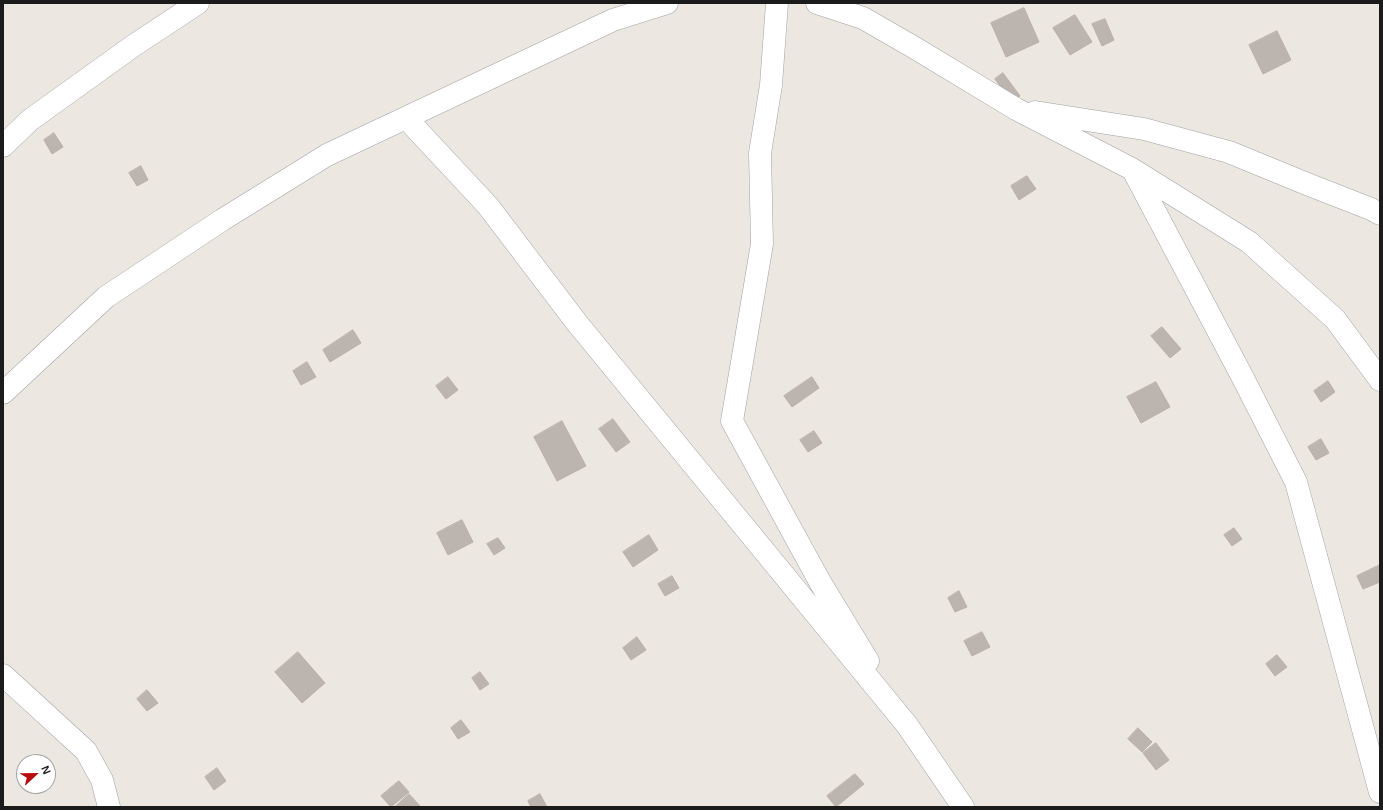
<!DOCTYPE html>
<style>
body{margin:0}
#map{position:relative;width:1383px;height:810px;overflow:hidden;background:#ece8e1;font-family:Arial,sans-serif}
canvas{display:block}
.frame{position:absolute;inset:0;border:4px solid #1b1b1b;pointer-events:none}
.north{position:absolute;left:16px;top:754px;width:40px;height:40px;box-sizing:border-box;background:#fff;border:1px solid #a4a4a4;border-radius:50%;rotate:68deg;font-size:11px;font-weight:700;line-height:16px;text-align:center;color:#1b1b1b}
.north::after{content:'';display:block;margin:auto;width:14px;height:18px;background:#ba0b0c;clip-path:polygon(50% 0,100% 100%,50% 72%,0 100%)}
</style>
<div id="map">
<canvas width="1383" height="810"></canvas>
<div class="frame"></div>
<div class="north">N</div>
</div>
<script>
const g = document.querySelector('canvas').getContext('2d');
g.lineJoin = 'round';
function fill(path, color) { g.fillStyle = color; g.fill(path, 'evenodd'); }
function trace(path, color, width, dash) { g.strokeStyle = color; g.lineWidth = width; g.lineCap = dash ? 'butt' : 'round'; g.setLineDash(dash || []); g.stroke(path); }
const building = new Path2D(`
 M1024,8L1039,42L1006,57L991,23Z
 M1075,15L1092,42L1070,55L1053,28Z
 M1105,19L1114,40L1102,46L1092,24Z
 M1277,31L1291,60L1263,74L1249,45Z
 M1003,73L1020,96L1012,102L995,79Z
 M54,133L63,147L52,154L44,140Z
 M141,166L148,180L137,186L129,173Z
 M1027,176L1036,189L1019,200L1011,186Z
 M1162,327L1181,349L1170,358L1151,336Z
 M353,330L361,343L330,362L323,350Z
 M307,362L316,377L301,385L293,371Z
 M448,377L458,390L446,399L436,386Z
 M812,377L819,388L792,407L784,396Z
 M1328,381L1335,392L1321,402L1314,391Z
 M1156,382L1170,407L1141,423L1127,397Z
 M613,419L630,442L616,452L599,429Z
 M562,421L586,466L557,481L534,437Z
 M814,431L822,443L808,452L800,440Z
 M1321,439L1329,453L1316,460L1308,447Z
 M462,520L473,542L448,555L437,533Z
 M1234,528L1242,539L1232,546L1224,535Z
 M649,535L658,550L633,567L623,552Z
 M498,538L505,548L494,555L487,544Z
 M1380,565V582L1363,589L1357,576Z
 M672,576L679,588L665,596L658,584Z
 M959,591L967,607L955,612L948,598Z
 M982,632L990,647L972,656L964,641Z
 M637,637L646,650L631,660L623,648Z
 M298,652L325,683L302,703L275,672Z
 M1277,655L1287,667L1275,676L1266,664Z
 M480,672L489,684L480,690L472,678Z
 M147,690L158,703L147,711L137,699Z
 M461,720L470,732L458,739L451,728Z
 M1138,728L1152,742L1142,752L1128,739Z
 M1156,743L1169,760L1156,770L1143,753Z
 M217,768L226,781L214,790L205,777Z
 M855,774L864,784L836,807L827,796Z
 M399,781L409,792L391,807L381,796Z
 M409,794L421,807H395Z
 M540,794L547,807H531L528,801Z`);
const minor = new Path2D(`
 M777,3L771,85L760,153L762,244L732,421L820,582L868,661
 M817,3L863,18L915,48L1016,109L1132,169L1249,242L1335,319L1380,380
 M1035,112L1144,129L1229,152L1307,184L1371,209L1380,214
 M406,118L488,206L577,323L907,725L963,807
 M3,146L30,120L133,46L198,3
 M1133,170L1243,378L1296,482L1380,792
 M3,393L106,297L222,220L327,155L613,20L667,3
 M3,675L86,751L102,780L109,807`);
fill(building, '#bcb4ae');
trace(building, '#bcafa4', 1);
trace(minor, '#a2a2a2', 23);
trace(minor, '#fff', 22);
</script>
